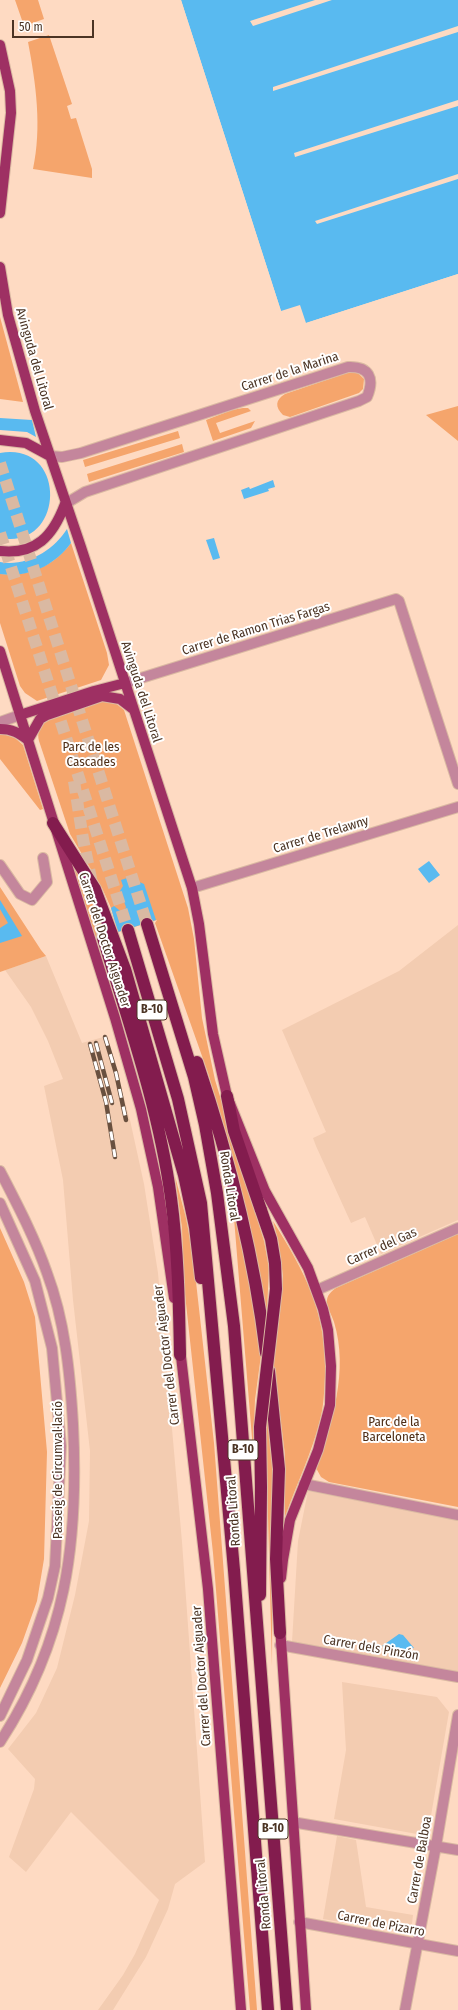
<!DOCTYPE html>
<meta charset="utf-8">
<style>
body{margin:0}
#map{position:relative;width:458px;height:2010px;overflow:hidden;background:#fedac2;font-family:"Fira Sans Condensed",sans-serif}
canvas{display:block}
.scale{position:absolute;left:12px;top:20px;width:82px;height:18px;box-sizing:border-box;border:2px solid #4b3424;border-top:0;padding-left:5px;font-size:12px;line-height:14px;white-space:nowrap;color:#4b3424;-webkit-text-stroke:3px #fff;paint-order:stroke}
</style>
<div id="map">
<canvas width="458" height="2010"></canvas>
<div class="scale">50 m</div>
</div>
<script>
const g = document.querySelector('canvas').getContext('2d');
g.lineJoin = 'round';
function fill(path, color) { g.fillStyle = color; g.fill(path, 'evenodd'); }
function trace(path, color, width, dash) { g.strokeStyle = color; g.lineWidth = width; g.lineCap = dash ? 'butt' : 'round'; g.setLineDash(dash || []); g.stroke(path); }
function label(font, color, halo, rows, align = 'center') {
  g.font = font + ' "Fira Sans Condensed",sans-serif'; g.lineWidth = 4; g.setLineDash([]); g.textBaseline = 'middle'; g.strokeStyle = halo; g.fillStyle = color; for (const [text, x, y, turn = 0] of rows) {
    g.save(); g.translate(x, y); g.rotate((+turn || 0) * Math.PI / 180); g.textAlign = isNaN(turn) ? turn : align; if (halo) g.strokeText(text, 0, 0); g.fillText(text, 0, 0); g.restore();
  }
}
const built = new Path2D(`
 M458,925V1220L381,1254L365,1217L351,1223L316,1146L313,1138L326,1132L282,1030L399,971Z
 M46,956L82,1043L107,1036L130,1120L144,1184L158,1273L167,1372L182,1542L205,1862L175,1884L168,1909L146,1957L113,2010H98L123,1975L135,1954L159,1900L71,1812L26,1872L9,1857L34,1789L35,1779L8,1749L36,1713L57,1668L75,1595L89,1521L90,1451L73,1300L63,1180L44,1086L63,1079L48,1041L31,1007L5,970Z
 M308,1491L458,1520V1672L292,1642L298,1541Z
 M342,1682L437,1697L449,1712L429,1827L417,1834L334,1819L346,1750Z
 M337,1836L356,1840L366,1907L413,1915L412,1924L400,1932L323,1919Z`);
const green = new Path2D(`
 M15,0H38L44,19L24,26Z
 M49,35L72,104L67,106L71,119L76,118L92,169V178L33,169C42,127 36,84 28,42Z
 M0,317L23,402L0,399Z
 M350,372L358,373L364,379L363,389L359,393L290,417L283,415C275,407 275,400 285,394Z
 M458,406V441L426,415Z
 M243,408H248L251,411L216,423L220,433L255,421L251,428L213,441L206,420L232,410Z
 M178,431L180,438L85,467L83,460Z
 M182,444L184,452L89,482L87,474Z
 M71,543L107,653L109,665L101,680L37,701L25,693L20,686L0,623V574C29,577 54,566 71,543Z
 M104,701L114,702L124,710L188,908L194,939L202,1018L215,1080L264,1241L269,1268L267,1311L231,1149L208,1073L155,923L157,920L118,932L111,908L102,888L70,834L39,741C37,733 39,727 46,721Z
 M3,734L15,738L23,745L43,809L40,810L0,759V735Z
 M72,860L84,876L108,934L96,938L71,865Z
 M0,887L41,950L46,956L0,972Z
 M175,1176L186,1218L193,1255L214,1443L257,2010H250L213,1553L184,1285L182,1228Z
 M233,1206L256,1316L261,1355L255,1400L253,1450Z
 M273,1221C306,1274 327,1313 325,1377C324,1391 324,1406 320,1420C312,1453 296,1485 285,1517V1455L273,1359L280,1313L283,1276L278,1240Z
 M0,1228L24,1282L35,1317L47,1452L44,1559L37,1601L22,1643L0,1688Z
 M458,1234V1507L329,1482L321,1477L316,1468C332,1422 349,1371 334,1322C329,1307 320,1299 336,1288Z
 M268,1406L273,1462L272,1666L266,1442Z`);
const water = new Path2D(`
 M181,0H458V274L306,323L300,305L281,311Z
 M0,418L32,420L36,437L27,432L0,430Z
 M0,453C69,441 65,551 0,538Z
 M273,480L275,487L268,489L269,491L244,499L241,490L249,487L250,489Z
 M67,529L71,543C54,566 29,578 0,574V562C26,567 53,551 67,529Z
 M214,538L220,558L213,560L206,540Z
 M429,861L440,875L429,883L418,869Z
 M133,876L137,881L144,884L156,920L118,932L111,908L114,906L123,913L126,907L120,891L123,886L121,880Z
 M0,900L22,936L0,943V928L8,923L0,909Z
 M399,1634L403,1635L414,1648L398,1652L382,1646Z`);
const pier = new Path2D(`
 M179,0H181L281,311L279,312Z
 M315,0H332L253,26L250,21Z
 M458,26V32L273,91V87Z
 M458,100V106L295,157L294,153Z
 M458,174V179L317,224L315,221Z
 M458,274V276L307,325L306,323Z`);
const highwayTunnel = new Path2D(`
 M0,463L147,924
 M0,533L128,930
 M74,781L83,839L103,938`);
const minor = new Path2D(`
 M50,456L62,457L81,453L348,367C369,366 375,378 367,397L359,401L85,492L65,504
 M125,683L396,599L399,601L458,784
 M0,722L20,715
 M0,865L20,894L32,900L47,882L43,858
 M192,888L458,807
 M0,1171C17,1204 35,1238 47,1273C65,1321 70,1373 73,1424C79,1543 66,1641 0,1742
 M0,1203L35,1281L52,1348L61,1446L55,1566L48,1598L27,1660L0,1716
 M317,1290L458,1228
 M304,1484L458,1515
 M280,1645L458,1677
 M292,1822L458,1850
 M299,1922L458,1951
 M405,2010L436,1846L458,1715`);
const major = new Path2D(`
 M0,45L10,91L11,113L0,213
 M0,267L8,315L35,411L81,547L192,888L199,924L213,1034L227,1096L265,1191L308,1268L323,1309L328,1330L331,1366L330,1405L318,1450L290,1520L283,1560L281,1578
 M0,440L26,443L50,456
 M0,551C36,555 53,536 65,504
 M0,651L115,1018L141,1109L158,1187L174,1298
 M20,715L94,691L125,683
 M0,729C12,729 19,733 28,740
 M28,740L40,719L47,715L102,696L120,699L133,709
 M180,1348L208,1589L241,2010
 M280,1626L306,2010`);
const highway = new Path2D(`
 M53,823L95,889L125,969L184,1175L195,1227L201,1278
 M147,924L194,1077L205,1125L217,1193L234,1326L287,2010
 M128,930L178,1099L201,1203L234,1570L268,2010
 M103,938C129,1023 159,1109 171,1198C178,1250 179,1302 180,1355
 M197,1062C229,1157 254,1254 266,1353
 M227,1096L234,1131L261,1210
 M269,1371L279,1469L276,1559L280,1633
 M260,1595L261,1487`);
const rail = new Path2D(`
 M105,1037L116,1073L126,1120
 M96,1043L112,1103
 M90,1044L106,1102L115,1157`);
const highwayBridge = new Path2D(`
 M261,1487L260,1427L276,1289L275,1263L271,1239L261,1210`);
const shields = [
 [152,1010,30],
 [243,1450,30],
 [273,1829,30]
];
const shieldNames = [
 ["B-10",152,1010],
 ["B-10",243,1450],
 ["B-10",273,1829]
];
const streetNames = [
 ["Avinguda del Litoral",34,359,74],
 ["Carrer de la Marina",290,372,-18],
 ["Carrer de Ramon Trias Fargas",256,629,-17],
 ["Avinguda del Litoral",141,692,72],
 ["Carrer de Trelawny",321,835,-17],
 ["Carrer del Doctor Aiguader",104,940,72],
 ["Ronda Litoral",229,1186,81],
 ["Carrer del Gas",382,1247,-24],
 ["Carrer del Doctor Aiguader",167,1355,-97],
 ["Passeig de Circumval·lació",58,1470,-90],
 ["Ronda Litoral",234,1511,-94],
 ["Carrer dels Pinzón",371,1648,10],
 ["Carrer del Doctor Aiguader",202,1676,-94],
 ["Carrer de Balboa",420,1860,-80],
 ["Ronda Litoral",264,1894,-95],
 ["Carrer de Pizarro",381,1924,11]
];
const parkNames = [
 ["Parc de les",91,747],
 ["Cascades",91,762],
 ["Parc de la",394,1422],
 ["Barceloneta",394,1437]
];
fill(built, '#f3ccb1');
fill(green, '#f5a56c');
fill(water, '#59baf0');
fill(pier, '#fedac2');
trace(highwayTunnel, '#dab9a2', 12, [12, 6]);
trace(minor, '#dab9a2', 12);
trace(major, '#dab9a2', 12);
trace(highway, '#dab9a2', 14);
trace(minor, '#c4869c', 10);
trace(major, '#9e3063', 10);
trace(highway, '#831c4e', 12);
trace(rail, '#69503f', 4.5);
trace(rail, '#fff', 3, [9]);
trace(highwayBridge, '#dab9a2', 14, []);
trace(highwayBridge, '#831c4e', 12);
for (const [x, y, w] of shields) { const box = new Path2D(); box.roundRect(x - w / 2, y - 10, w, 20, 3); g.fillStyle = '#fff'; g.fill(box); trace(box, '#4b3424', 1); }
label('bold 12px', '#4b3424', null, shieldNames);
label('13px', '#4b3424', '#fff', streetNames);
label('13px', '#4f2e16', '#fff', parkNames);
</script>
